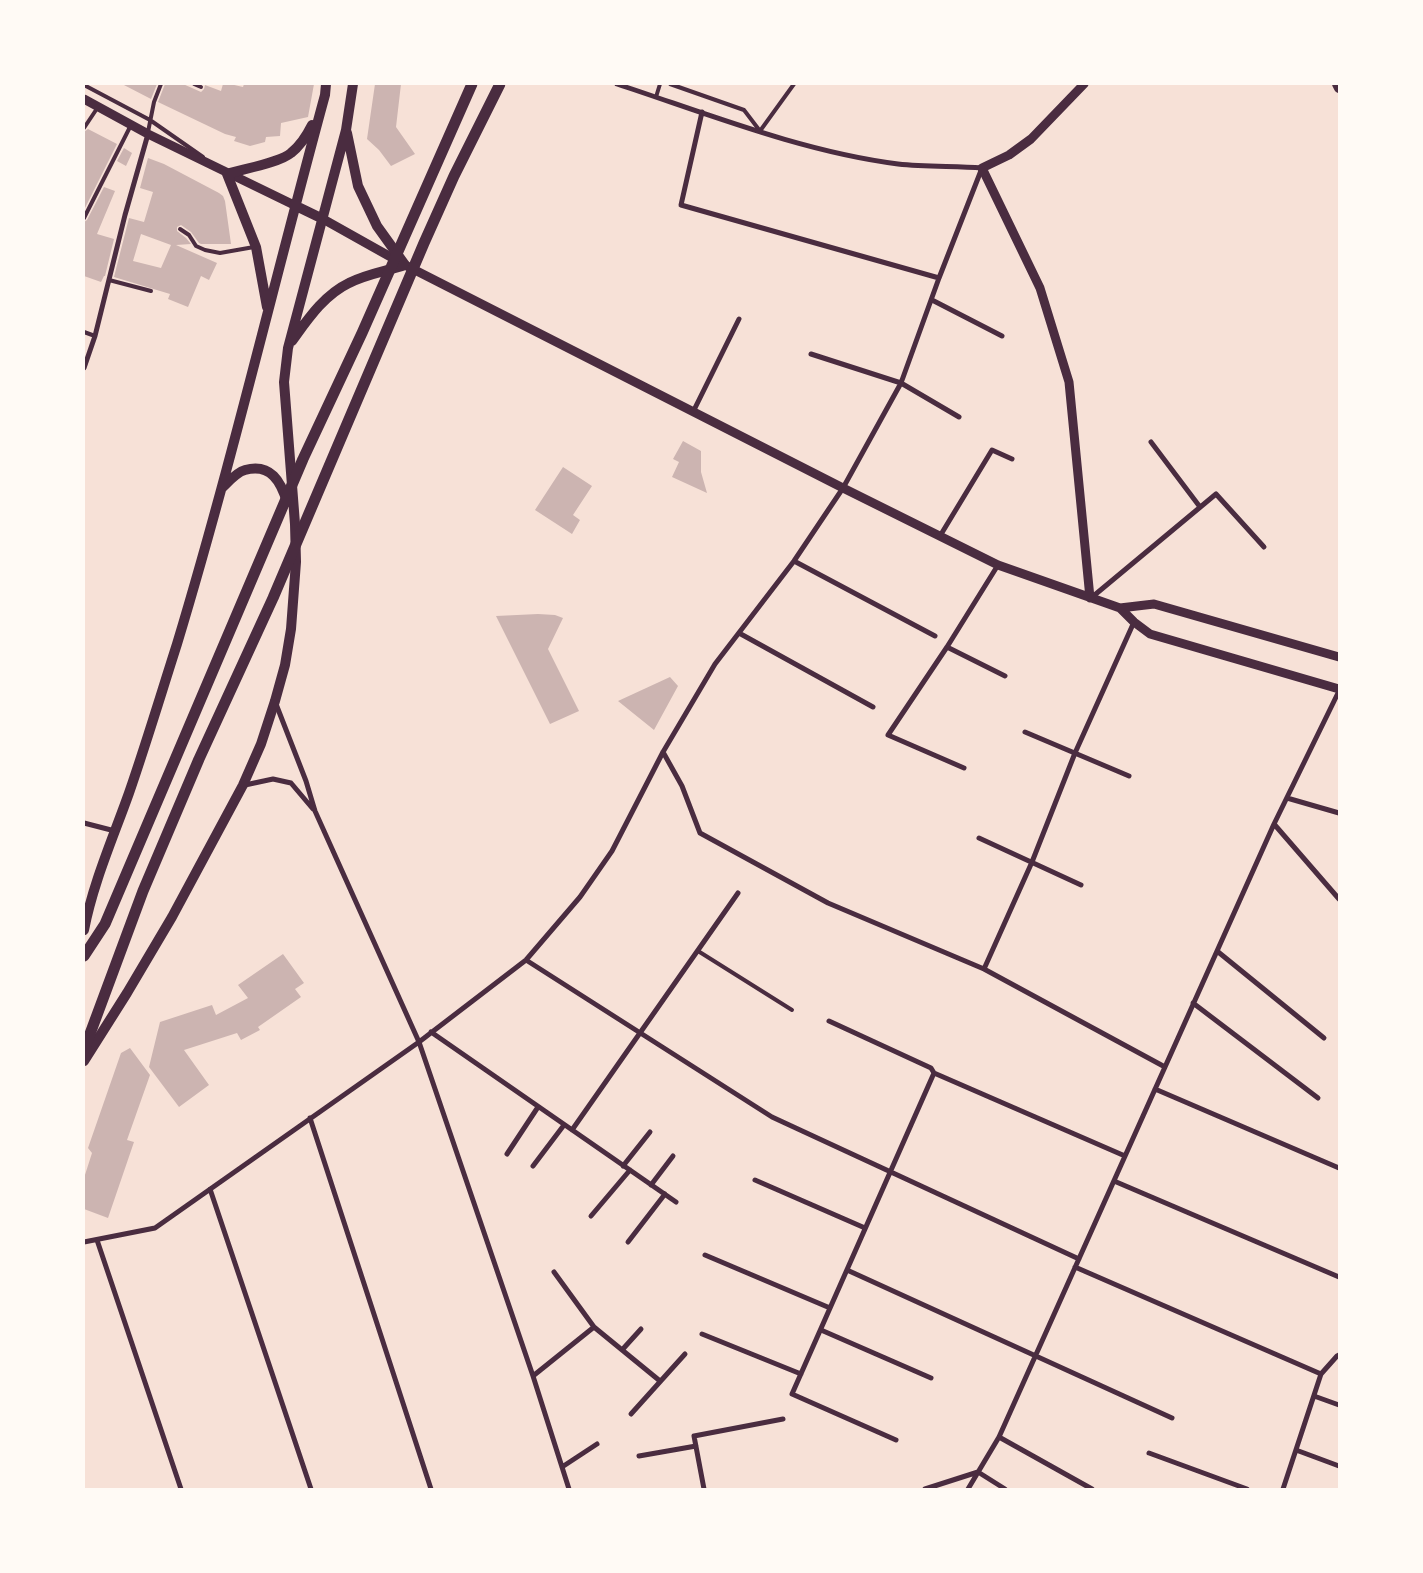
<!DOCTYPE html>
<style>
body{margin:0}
#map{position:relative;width:1423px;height:1573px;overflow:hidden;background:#f7e1d7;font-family:"Noto Sans",sans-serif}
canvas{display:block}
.frame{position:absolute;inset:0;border:85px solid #fffaf5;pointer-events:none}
</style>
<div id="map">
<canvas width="1423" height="1573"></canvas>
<div class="frame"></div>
</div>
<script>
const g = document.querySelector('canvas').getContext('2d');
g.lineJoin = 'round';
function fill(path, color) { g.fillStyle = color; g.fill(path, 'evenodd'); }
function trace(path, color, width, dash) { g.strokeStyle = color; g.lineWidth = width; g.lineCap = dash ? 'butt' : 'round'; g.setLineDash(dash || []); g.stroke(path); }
const building = new Path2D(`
 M122,84H157L151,99Z
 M165,84H183L201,92L204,89L205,85L221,91L223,84H230L243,87L244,84H314L308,117L281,123L280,136L266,137L265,142L250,146L234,141L236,137L225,134L158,102Z
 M375,84H401L396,127L415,154L391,166L379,150L367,139Z
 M88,129L117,144L84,210V132Z
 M124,148L132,153L126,166L117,161Z
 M148,158L164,164L219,193L223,196L225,201L231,244H201L199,243L191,232L181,225L177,227V231L186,238L191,244L176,245L217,263L209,280L201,276L188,307L168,299L170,294L114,277L129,218L144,222L153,192L140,188ZM141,234L171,245L161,268L133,261Z
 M104,187L115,191L97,234L114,239L105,276H104L101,282L84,276V222L87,220Z
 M683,441L701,451V472L707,493L672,477L679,462L673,459Z
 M563,467L592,486L573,515L580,520L572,534L535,510Z
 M538,614L555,615L563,618L548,649L579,711L550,724L496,616Z
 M670,677L678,686L654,730L618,701Z
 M283,954L304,983L295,989L301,997L258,1027L260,1030L241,1040L237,1033L184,1050L209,1085L179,1107L149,1067L160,1022L212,1005L216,1015L248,998L238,985Z
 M130,1048L150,1075L127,1140L134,1142L108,1218L84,1209V1178L92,1153L88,1148L121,1053Z`);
const service = new Path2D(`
 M194,84L201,87
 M670,84L744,110L760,131L794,84
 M84,85L150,120L203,157
 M656,97L660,84
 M84,128L98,107
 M148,132L154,102L161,84
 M84,218L131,125
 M180,229L189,235L196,246L205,250L220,253L254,247
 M109,280L151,291
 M84,332L95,336
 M698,951L792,1010`);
const minor = new Path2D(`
 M702,112L681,205L939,278
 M932,300L1002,336
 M811,354L901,383L959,417
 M84,368L95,336L125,215L148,134
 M693,412L739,319
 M1151,442L1200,507
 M940,536L992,450L1012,459
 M794,561L935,636
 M1091,598L1216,494L1264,547
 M739,633L873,707
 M947,647L1005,676
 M276,704L306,781L315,811L419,1042L533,1376L569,1489
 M1025,732L1129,776
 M663,752L682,786L700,833L828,903L984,969L1165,1067
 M964,768L888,735L947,647L998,565
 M245,785L273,779L291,783L313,809
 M1287,798L1339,813
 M84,823L115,831
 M1274,824L1339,899
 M979,838L1081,885
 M1217,951L1324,1038
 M526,960L772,1117L1079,1259
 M984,969L1032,862L1075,753L1134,622
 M1193,1003L1318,1098
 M829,1021L931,1068L934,1073L1125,1156
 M431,1032L676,1202
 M1155,1089L1339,1168
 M310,1118L431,1489
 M572,1130L738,893
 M507,1154L538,1107
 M533,1166L564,1125
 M623,1166L650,1132
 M755,1180L865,1228
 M1114,1181L1339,1277
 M651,1185L673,1156
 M210,1189L311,1489
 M591,1216L630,1170
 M97,1240L181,1489
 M84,1242L155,1228L419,1042L526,960L580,897L612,851L663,752L715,664L794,561L843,488L901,383L939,278L982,168C954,166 926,167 898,164C803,152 708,114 617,84
 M628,1242L665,1194
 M705,1255L830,1308
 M1075,1267L1321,1374
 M847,1270L1172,1418
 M554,1272L594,1327L660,1381
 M821,1330L931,1378
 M702,1334L801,1374
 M622,1350L641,1329
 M533,1376L594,1327
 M1314,1396L1339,1405
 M631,1414L685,1354
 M999,1437L1092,1489
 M896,1440L792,1394L934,1073
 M1296,1450L1339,1466
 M1149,1453L1247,1489
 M639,1456L696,1446
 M562,1467L597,1444
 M978,1472L1005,1489
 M704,1489L694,1436L783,1419
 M925,1489L978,1472
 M968,1489L999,1437L1274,824L1339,691
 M1283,1489L1321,1374L1337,1356L1339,1355`);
const tertiary = new Path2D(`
 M1084,84L1031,139L1009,155L982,168L1040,288L1069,382L1090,598
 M84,99L148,134L294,205
 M323,219L405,265L843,488L998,565L1120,608L1154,604L1339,657
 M1120,608L1134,622L1150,634L1339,689`);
const secondary = new Path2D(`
 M1337,84L1339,88
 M294,205L323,219
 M267,307L256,247L227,174C243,169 279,163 291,153C300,146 307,135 312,125
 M292,341C308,319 324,295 349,283C366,274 387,271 405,265L377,226L358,186L347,133
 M223,487C229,481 237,472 245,470C271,463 281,482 287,502
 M84,930C93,883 113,838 129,793C146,744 161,694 177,644C232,462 275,278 325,95L326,84
 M84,1061L127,993L172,917L243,785L261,744L275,701L285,665L291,629L296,562L295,524L284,382L288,348L346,130L353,84`);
const primary = new Path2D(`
 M84,956L105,924L303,459L362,333L472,84
 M84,1050L143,891L199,759L273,598L424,243L454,176L500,84`);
fill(building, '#ccb4b1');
trace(service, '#4a2c40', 4);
trace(minor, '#4a2c40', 5);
trace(tertiary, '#4a2c40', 9);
trace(secondary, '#4a2c40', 10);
trace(primary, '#4a2c40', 11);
</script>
